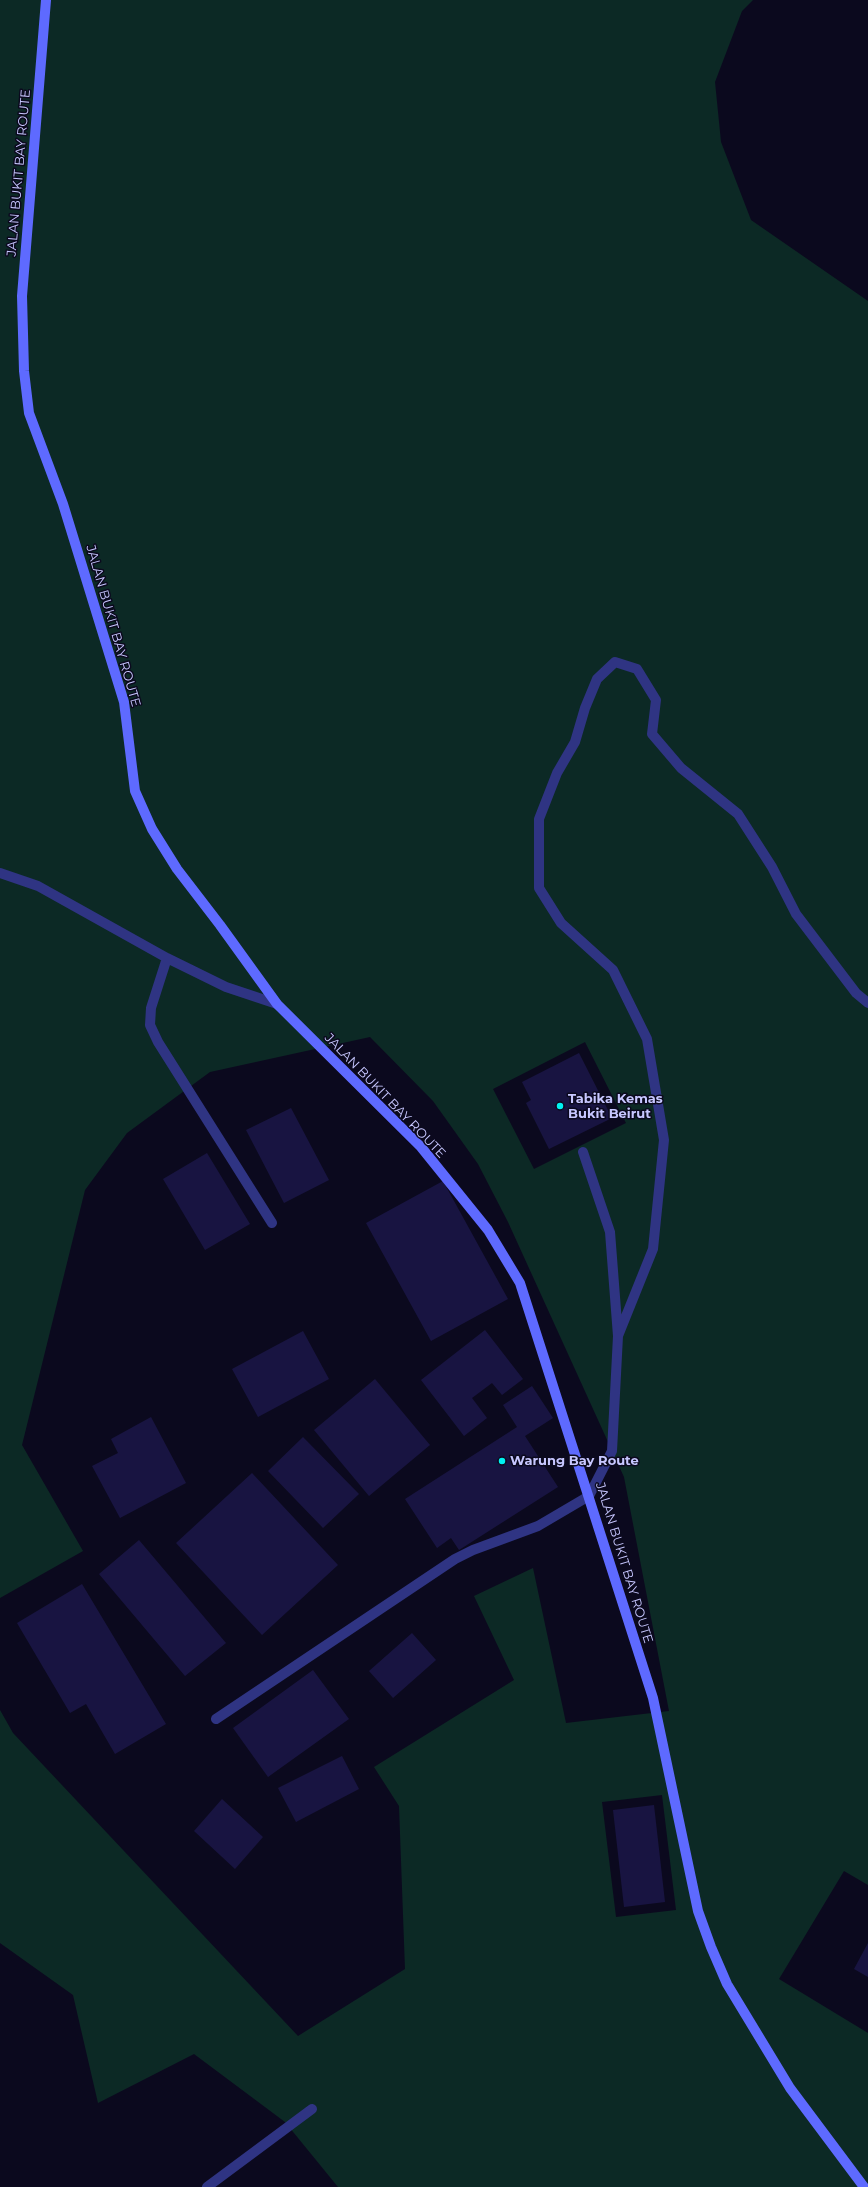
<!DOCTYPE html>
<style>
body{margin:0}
canvas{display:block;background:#0b091e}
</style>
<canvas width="868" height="2187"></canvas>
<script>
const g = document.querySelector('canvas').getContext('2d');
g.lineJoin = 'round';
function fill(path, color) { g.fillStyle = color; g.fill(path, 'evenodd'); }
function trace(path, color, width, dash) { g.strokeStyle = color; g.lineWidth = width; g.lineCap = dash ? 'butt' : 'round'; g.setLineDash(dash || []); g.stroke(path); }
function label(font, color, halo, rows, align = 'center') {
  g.font = font + ' Montserrat,sans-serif'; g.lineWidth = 3; g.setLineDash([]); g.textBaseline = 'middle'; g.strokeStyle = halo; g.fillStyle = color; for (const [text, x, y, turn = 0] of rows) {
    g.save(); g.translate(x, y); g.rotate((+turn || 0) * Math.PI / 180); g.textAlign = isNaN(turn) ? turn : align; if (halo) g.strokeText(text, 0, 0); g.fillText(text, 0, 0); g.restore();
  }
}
const green = new Path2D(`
 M0,0H753L742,11L715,82L721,142L751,220L868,301V1885L844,1871L779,1979L868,2033V2187H338L285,2122L194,2054L98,2103L73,1995L0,1943V1710L13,1733L298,2036L405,1969L399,1806L374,1767L514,1680L474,1596L533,1568L566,1723L669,1711L624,1477L508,1222L478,1164L433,1101L370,1037L210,1072L127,1133L85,1190L22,1445L83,1551L0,1598ZM585,1042L626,1123L534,1169L493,1089ZM662,1795L676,1910L616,1917L602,1802Z`);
const building = new Path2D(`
 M579,1053L612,1118L549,1149L526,1103L531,1100L522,1082Z
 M291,1108L329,1180L284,1203L246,1130Z
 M207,1153L250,1224L205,1250L163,1179Z
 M443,1181L508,1299L431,1341L366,1223Z
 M485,1330L523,1379L502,1395L492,1383L472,1398L487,1418L464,1436L421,1380Z
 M303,1331L329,1379L258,1417L232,1369Z
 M375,1379L430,1445L369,1496L314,1430Z
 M532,1386L553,1418L525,1436L558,1487L459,1550L451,1538L437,1548L405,1499L517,1427L503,1405Z
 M151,1417L186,1483L120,1518L92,1466L118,1453L111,1439Z
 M303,1437L359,1494L323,1528L268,1471Z
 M252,1473L338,1565L262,1635L176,1543Z
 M139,1540L226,1643L185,1676L99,1574Z
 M82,1584L166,1724L115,1754L86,1704L70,1713L17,1623Z
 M412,1633L436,1660L393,1698L369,1671Z
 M313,1670L349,1719L268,1777L233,1728Z
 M342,1756L359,1789L296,1822L278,1788Z
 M222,1799L263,1837L235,1869L194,1831Z
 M654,1805L665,1902L624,1907L613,1810Z
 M868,1943V1977L854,1969Z`);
const street = new Path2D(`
 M0,873L38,886L167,958L226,987L277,1004
 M167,958L151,1008L150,1025L158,1042L272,1223
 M618,1336L653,1249L664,1140L647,1039L613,970L561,923L539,888V819L557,773L575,742L585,708L597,679L615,662L637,669L656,700L652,734L681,768L738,814L772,867L796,914L856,993L868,1003
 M216,1719L455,1559L473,1550L538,1526L589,1496L612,1451L618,1336L610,1232L583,1152
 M207,2187L312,2109`);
const secondary = new Path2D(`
 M46,0L22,296L24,371L29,413L63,504L124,702L135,791L152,829L177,869L220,925L277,1004L421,1147L488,1230L520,1283L653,1698L698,1911L711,1947L727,1984L790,2088L864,2187`);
const markers = [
 [560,1106,4,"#00f2f1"],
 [502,1461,4,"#00f2f1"]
];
const streetNames = [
 ["JALAN BUKIT BAY ROUTE",19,173,-85],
 ["JALAN BUKIT BAY ROUTE",113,626,74],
 ["JALAN BUKIT BAY ROUTE",385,1096,46],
 ["JALAN BUKIT BAY ROUTE",624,1563,73]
];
const poiNames = [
 ["Tabika Kemas",568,1099],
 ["Bukit Beirut",568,1114],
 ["Warung Bay Route",510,1461]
];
fill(green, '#0c2925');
fill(building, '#181441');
trace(street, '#2f3483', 10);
trace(secondary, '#5e6aff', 10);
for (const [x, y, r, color] of markers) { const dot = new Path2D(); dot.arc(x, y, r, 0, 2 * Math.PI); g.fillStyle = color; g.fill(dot); trace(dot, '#0b091e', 1.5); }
label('13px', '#c7c7ff', '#0b091e', streetNames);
label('bold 13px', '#c7c7ff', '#0b091e', poiNames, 'left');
</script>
